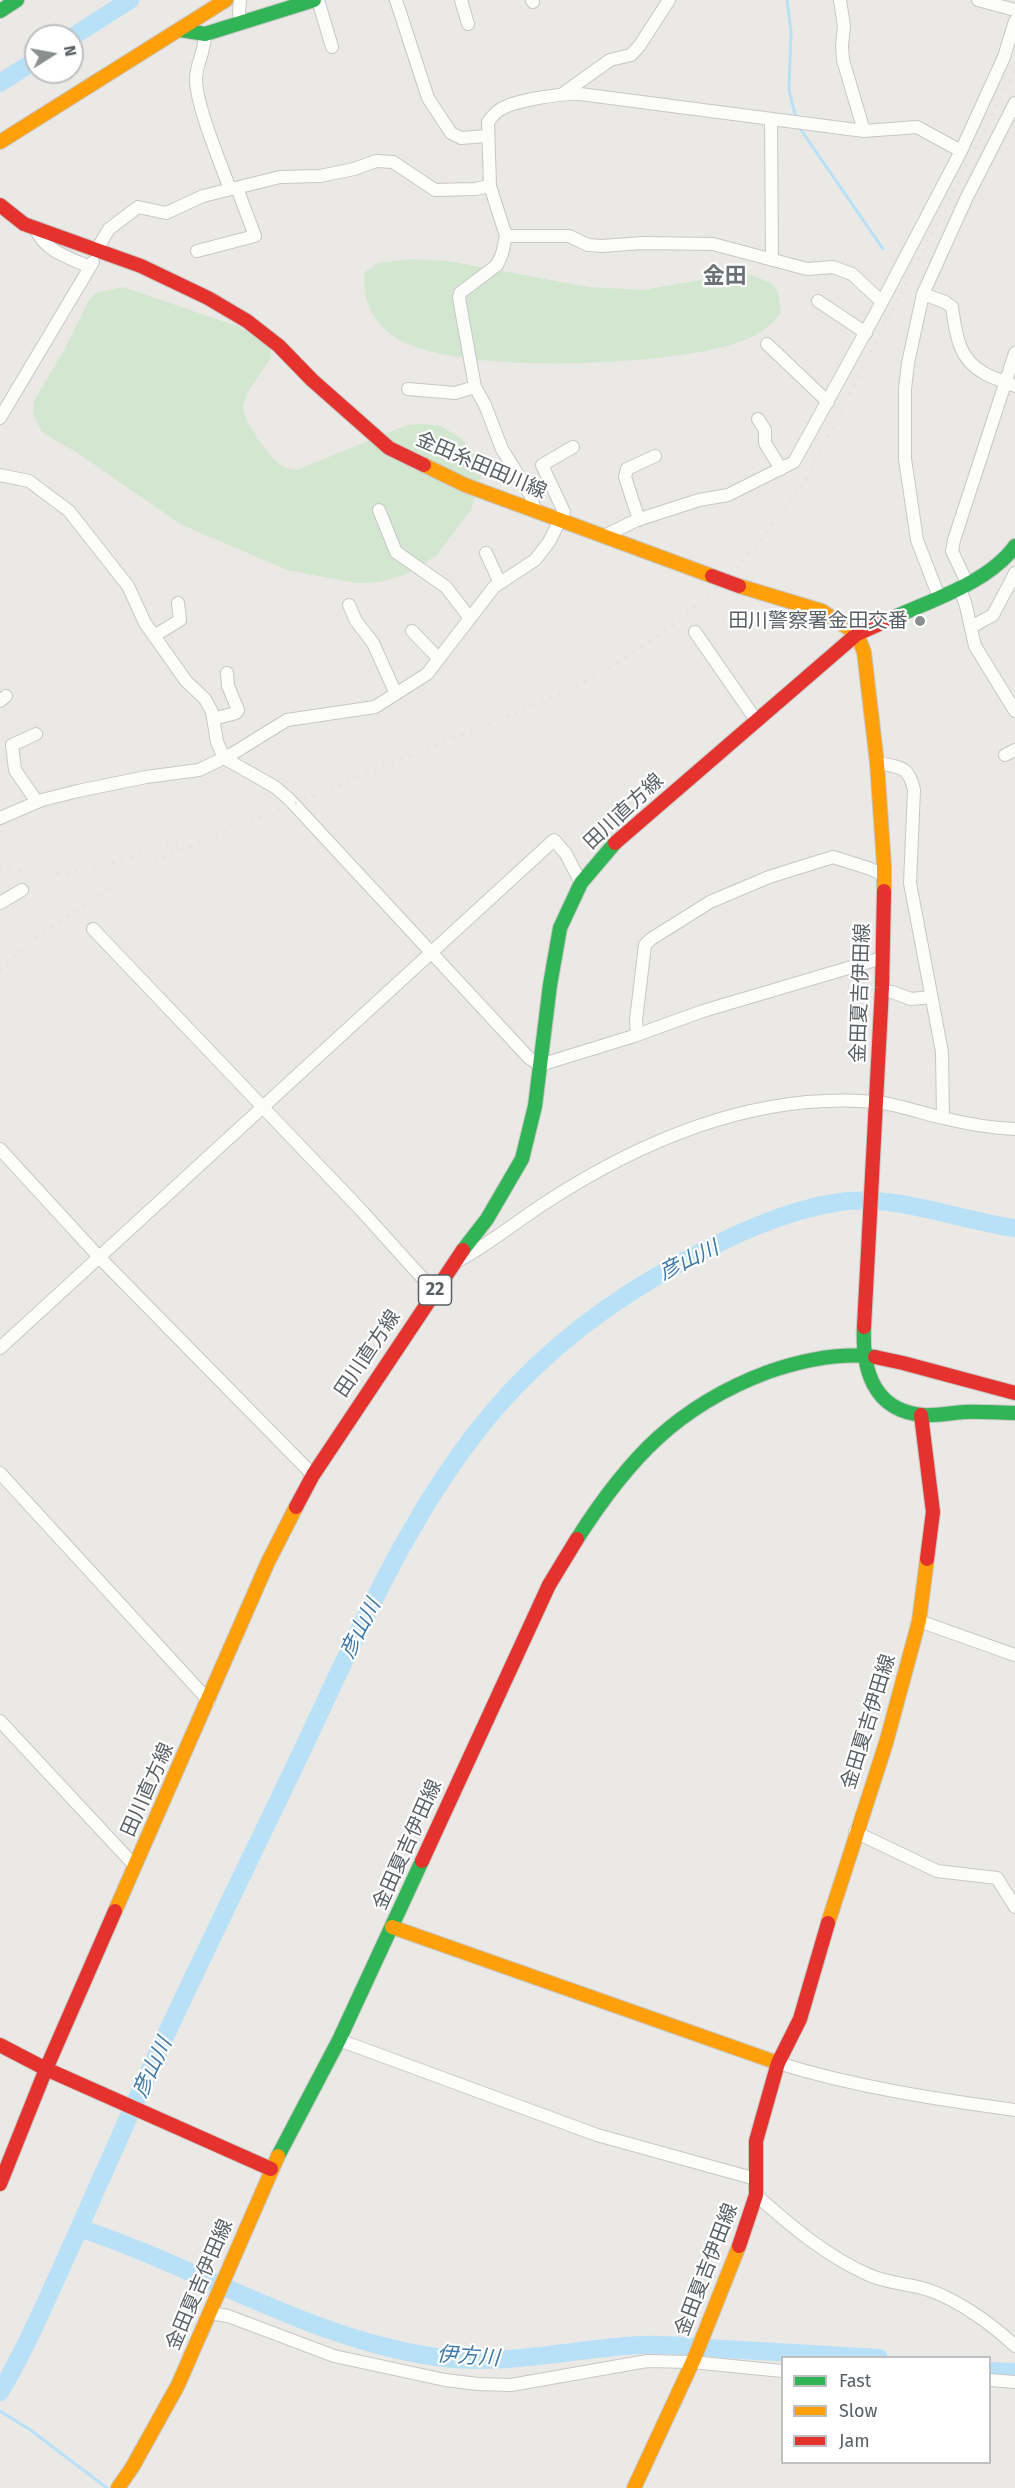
<!DOCTYPE html>
<meta charset="utf-8">
<style>
body{margin:0}
#map{position:relative;width:1015px;height:2488px;overflow:hidden;background:#eae9e5;font-family:"Fira Sans",sans-serif}
canvas{display:block}
.legend{position:absolute;left:781px;top:2356px;width:210px;height:108px;box-sizing:border-box;background:#fff;border:2px solid #bdbfc1;margin:0;padding:8px 10px;list-style:none;font-size:18px;color:#5a5f63}
.legend li{display:flex;align-items:center;gap:12px;height:30px}
.legend b{width:30px;border:2px solid #bdbfc1}
.north{position:absolute;left:24px;top:24px;width:60px;height:60px;box-sizing:border-box;background:#fff;border:2px solid #bdbfc1;border-radius:50%;rotate:79deg;font-size:16px;font-weight:700;line-height:24px;text-align:center;color:#5a5f63}
.north::after{content:'';display:block;margin:auto;width:21px;height:27px;background:#8c8f90;clip-path:polygon(50% 0,100% 100%,50% 72%,0 100%)}
</style>
<div id="map">
<canvas width="1015" height="2488"></canvas>
<ul class="legend">
<li><b style="height:8px;background:#30b455"></b>Fast</li>
<li><b style="height:8px;background:#ff9f0a"></b>Slow</li>
<li><b style="height:8px;background:#e5322d"></b>Jam</li>
</ul>
<div class="north">N</div>
</div>
<script>
const g = document.querySelector('canvas').getContext('2d');
g.lineJoin = 'round';
function fill(path, color) { g.fillStyle = color; g.fill(path, 'evenodd'); }
function trace(path, color, width, dash) { g.strokeStyle = color; g.lineWidth = width; g.lineCap = dash ? 'butt' : 'round'; g.setLineDash(dash || []); g.stroke(path); }
function label(font, color, halo, rows, align = 'center') {
  g.font = font + ' "Fira Sans","Noto Sans JP",sans-serif'; g.lineWidth = 4.5; g.setLineDash([]); g.textBaseline = 'middle'; g.strokeStyle = halo; g.fillStyle = color; for (const [text, x, y, turn = 0] of rows) {
    g.save(); g.translate(x, y); g.rotate((+turn || 0) * Math.PI / 180); g.textAlign = isNaN(turn) ? turn : align; if (halo) g.strokeText(text, 0, 0); g.fillText(text, 0, 0); g.restore();
  }
}
const green = new Path2D(`
 M410,259L448,261L589,287L643,290L735,274L751,275L771,283L778,292L781,313C769,328 755,337 737,343C669,366 456,376 396,338C373,324 361,298 365,272L378,263Z
 M123,287L237,326L263,340L270,349L271,357C264,371 245,391 243,406C242,419 266,451 276,461C282,467 289,469 297,470L407,425L423,424L441,426L462,439L478,459L481,475L471,510L436,556L404,575L380,582L356,583L287,570L180,524L76,452L43,433L33,414L34,401L64,350L89,300L96,293Z`);
const stream = new Path2D(`
 M787,0L791,31L789,90L796,118
 M799,127L883,249
 M0,2411L29,2429L107,2488`);
const river = new Path2D(`
 M72,37L130,0
 M0,83L36,60
 M79,2228C198,2267 310,2339 436,2357C505,2367 571,2349 639,2345C667,2344 697,2347 725,2349C776,2352 828,2355 879,2358
 M990,2371L1015,2372
 M0,2392C23,2354 41,2312 60,2271C83,2219 106,2167 129,2116C183,1994 243,1875 300,1755C356,1637 410,1508 496,1408C547,1349 613,1299 682,1262C731,1236 784,1210 840,1202C896,1194 958,1220 1015,1228`);
const street = new Path2D(`
 M240,0L239,13L241,21
 M318,0L332,47
 M396,0L428,98L451,133L461,138L487,136
 M461,0L468,24
 M532,0L533,2
 M840,0L844,26L842,46L843,60L864,131
 M978,0L1015,10
 M205,34C205,52 196,64 196,79C196,105 220,162 230,189
 M564,93L610,60L631,55L640,45L669,0
 M771,119L772,260
 M36,229C44,251 70,258 90,267
 M506,236H569L588,245L602,246L642,243L713,244L807,269L833,267L852,274L882,302
 M100,244L109,229L138,207L166,213L203,196L280,177L320,176L354,169L376,161L393,162L435,190L475,189L490,186
 M197,251L255,236L237,188
 M923,294L945,302L952,307C956,334 958,359 984,373C993,379 1005,381 1015,386
 M818,301L866,333
 M767,344L828,402
 M408,389L455,393L475,387
 M0,418L93,262
 M758,419L765,430V443L781,469
 M0,475L29,481L69,511L128,586L145,623L186,681L205,699L212,712L217,742L224,758L275,787L289,799L529,1058L540,1065L634,1036L703,1011L882,958
 M379,510L396,552L446,587L469,617
 M535,510L531,496L502,449L485,405L475,387L459,298L460,293L497,265L502,254L506,236L490,186L488,122C492,117 495,112 501,109C516,100 562,93 580,94L864,131L917,127L961,151
 M639,520L625,477L627,469L655,456
 M604,536L637,520L699,500L728,495L794,462L882,302L961,151L1004,57L1015,21
 M486,553L500,583
 M968,585L952,551L954,540L1015,353
 M960,588L966,606L975,646L1015,711
 M939,597L917,540L905,459V389L908,363L923,294L966,199L1015,103
 M349,605L356,621L373,643L396,694
 M971,627L993,615L1015,573
 M412,631L439,659
 M695,632L756,720
 M154,636L180,620L178,603
 M0,701L6,696
 M213,719L236,713L238,710L228,686L227,673
 M36,734L12,745L15,770L37,802
 M1005,755L1015,750
 M877,763C900,767 909,766 914,790L910,883L942,1052L943,1118
 M0,818L42,800L78,791L146,777L199,770L232,754L287,720L375,707L427,674L494,587L535,560L549,542L564,512L542,465L573,447
 M0,903L22,890
 M93,929L360,1209L434,1291
 M882,991L892,992L911,999L931,997
 M637,1035L636,1020L645,945L651,939L710,902L769,877L833,857L868,868L884,875
 M0,1149L99,1257L313,1475
 M458,1261C489,1244 516,1222 545,1203C643,1139 757,1091 877,1102C900,1105 921,1113 943,1118C967,1124 991,1128 1015,1129
 M0,1348L554,840L566,854L581,883
 M0,1473L209,1701
 M919,1621L1015,1655
 M0,1721L135,1866
 M855,1832L937,1871L997,1878L1015,1907
 M339,2040L597,2135L756,2179
 M778,2063C855,2087 935,2099 1015,2110
 M756,2195C791,2226 826,2256 869,2275C885,2282 901,2283 918,2287C950,2294 991,2323 1015,2346
 M209,2313L228,2316L334,2356L445,2380L478,2384L511,2385L647,2361L692,2362L782,2371
 M990,2380L1015,2382`);
const fast = new Path2D(`
 M0,11L17,0
 M181,30L205,34L314,0
 M897,616C935,599 990,581 1015,546
 M463,1250L487,1219L522,1159L535,1106L550,985L560,928L581,883L615,843
 M864,1327C862,1369 873,1411 923,1415C936,1416 950,1413 964,1412C981,1411 998,1413 1015,1413
 M577,1539C628,1459 677,1406 768,1372C803,1360 839,1352 875,1357
 M278,2156L339,2040L422,1861`);
const slow = new Path2D(`
 M0,142L226,0
 M424,465L465,485L712,576
 M739,586L822,611L857,634L864,652L877,763L884,865V891
 M115,1911L268,1562L296,1507
 M828,1923L886,1743L919,1621L927,1559
 M392,1927L778,2063
 M118,2488L133,2466L178,2385L278,2156
 M634,2488L694,2359L739,2246`);
const jam = new Path2D(`
 M0,205L24,224L141,266L208,298L247,321L279,346L312,380L389,448L424,465
 M615,843L857,634L897,616
 M864,1327L882,988L884,891
 M875,1357L903,1363L1015,1393
 M921,1415L933,1512L927,1559
 M296,1507L313,1475L463,1250
 M422,1861L549,1585L577,1539
 M0,2045L46,2069L271,2169
 M0,2184L46,2069L115,1911
 M739,2246L756,2195V2141L778,2063L800,2019L828,1923`);
const rail = new Path2D(`
 M1004,77L1015,51
 M0,869L66,874L119,861L178,842
 M0,970L37,936L144,865L561,694C666,642 746,572 809,474L1015,70`);
const jamBridge = new Path2D(`
 M712,576L739,586`);
const markers = [
 [920,621,6,"#8c8f90"]
];
const shields = [
 [435,1290,33]
];
const shieldNames = [
 ["22",435,1290]
];
const streetNames = [
 ["金田糸田田川線",481,466,23],
 ["田川直方線",624,812,-43],
 ["金田夏吉伊田線",861,993,-88],
 ["田川直方線",368,1354,-56],
 ["金田夏吉伊田線",869,1722,-73],
 ["田川直方線",148,1790,-66],
 ["金田夏吉伊田線",408,1845,-66],
 ["金田夏吉伊田線",707,2270,-69],
 ["金田夏吉伊田線",200,2285,-67]
];
const poiNames = [
 ["田川警察署金田交番",908,621]
];
const waterNames = [
 ["彦山川",689,1261,-26],
 ["彦山川",361,1629,-63],
 ["彦山川",153,2068,-65],
 ["伊方川",468,2357,4]
];
const quarterNames = [
 ["金田",725,277]
];
fill(green, '#d3e7d0');
trace(stream, '#b8e0f6', 3);
trace(river, '#b8e0f6', 18);
trace(street, '#c7c7c7', 14);
trace(fast, '#c7c7c7', 16);
trace(slow, '#c7c7c7', 16);
trace(jam, '#c7c7c7', 16);
trace(street, '#fcfcfb', 12);
trace(fast, '#30b455', 14);
trace(slow, '#ff9f0a', 14);
trace(jam, '#e5322d', 14);
trace(rail, '#e2e1e2', 3, [1.5, 8]);
trace(jamBridge, '#c7c7c7', 16, []);
trace(jamBridge, '#e5322d', 14);
for (const [x, y, r, color] of markers) { const dot = new Path2D(); dot.arc(x, y, r, 0, 2 * Math.PI); g.fillStyle = color; g.fill(dot); trace(dot, '#fff', 2); }
for (const [x, y, w] of shields) { const box = new Path2D(); box.roundRect(x - w / 2, y - 15, w, 30, 4.5); g.fillStyle = '#fff'; g.fill(box); trace(box, '#5a5f63', 1.5); }
label('bold 18px', '#5a5f63', null, shieldNames);
label('20px', '#5a5f63', '#fff', streetNames);
label('20px', '#5a5f63', '#fff', poiNames, 'right');
label('italic 21px', '#3d78a6', '#fff', waterNames);
label('bold 22px', '#6b7175', '#fff', quarterNames);
</script>
